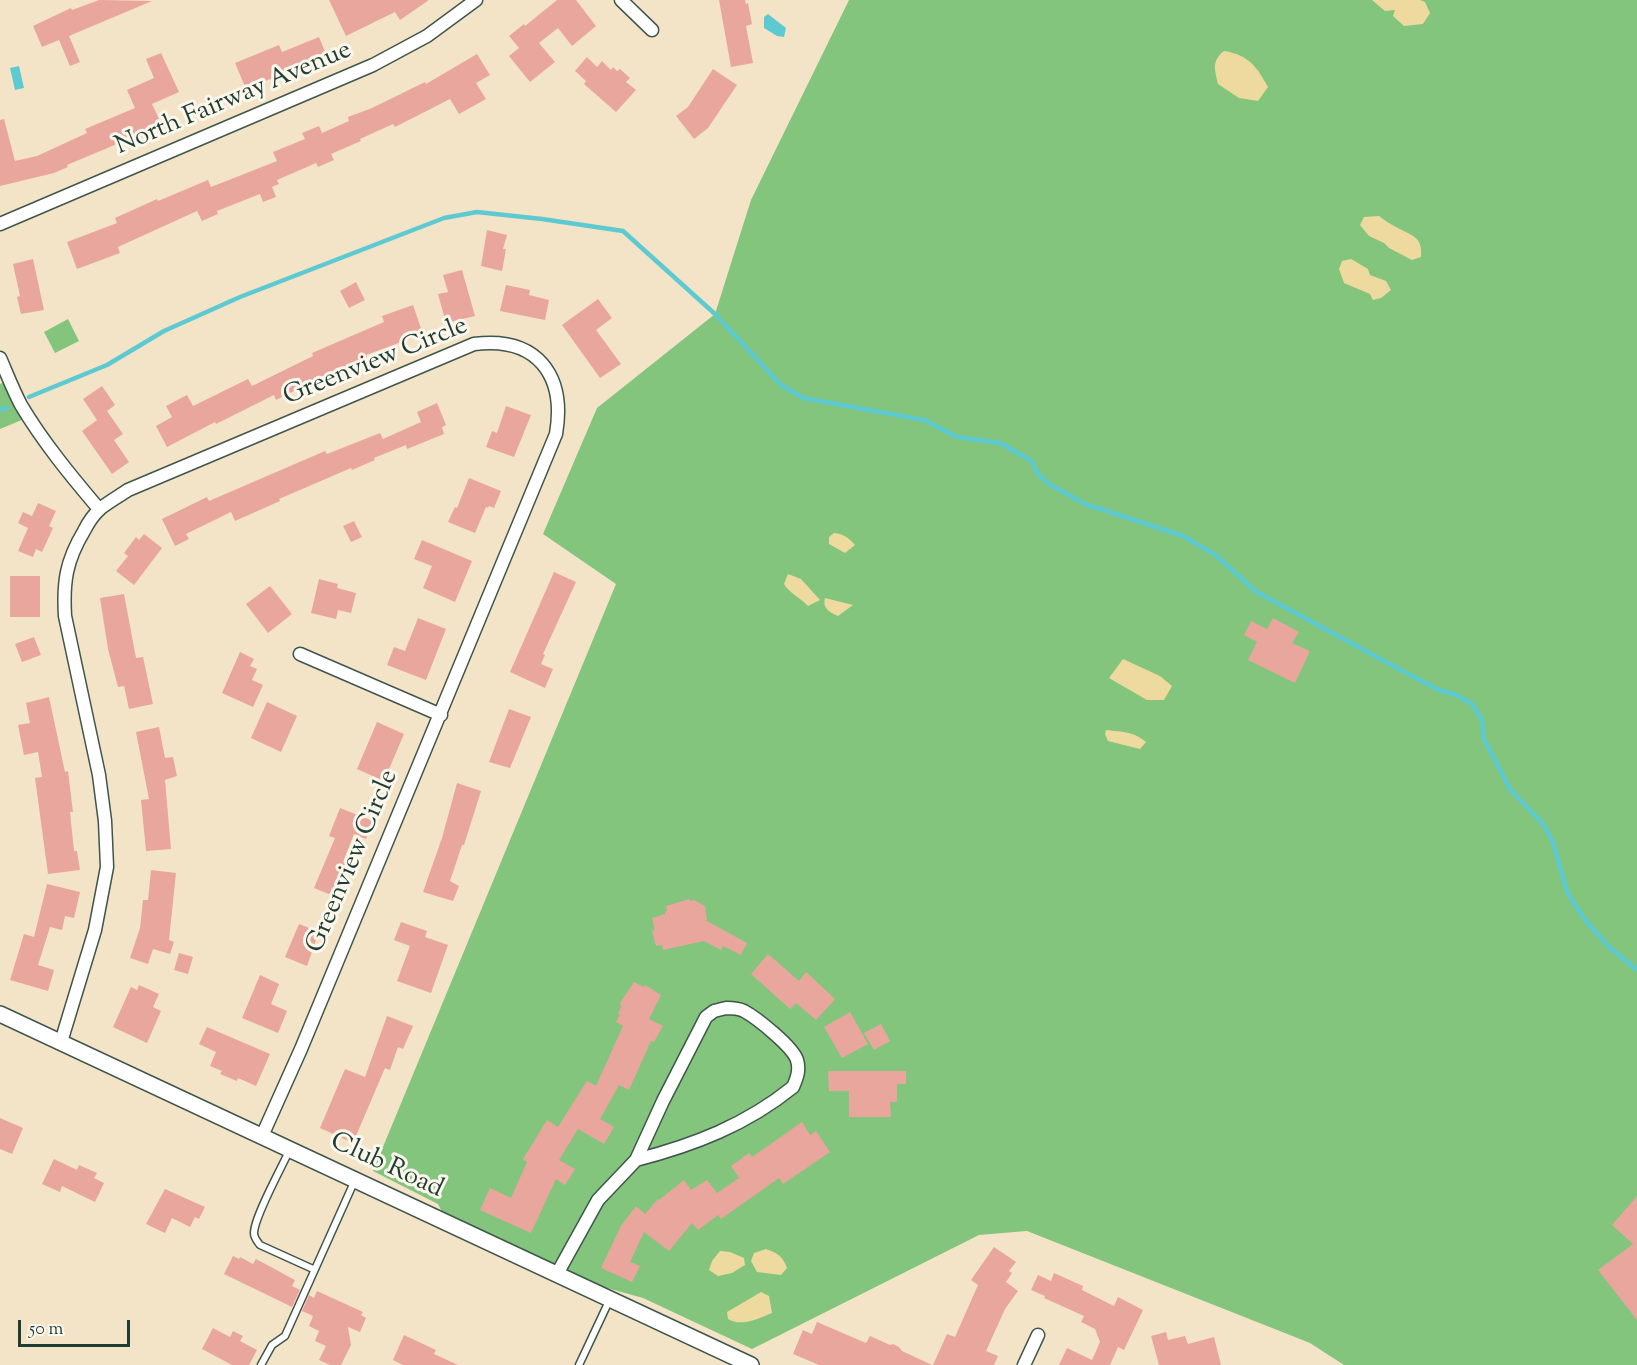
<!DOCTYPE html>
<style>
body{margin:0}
#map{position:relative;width:1637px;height:1365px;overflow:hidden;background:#f3e4c8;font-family:"Sorts Mill Goudy",serif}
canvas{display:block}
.scale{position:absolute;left:18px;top:1320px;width:112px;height:27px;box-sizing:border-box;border:3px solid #1f3d34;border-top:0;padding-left:8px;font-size:18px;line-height:21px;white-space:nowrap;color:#1f3d34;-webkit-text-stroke:4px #fbf7ec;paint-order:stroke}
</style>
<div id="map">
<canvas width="1637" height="1365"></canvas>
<div class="scale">50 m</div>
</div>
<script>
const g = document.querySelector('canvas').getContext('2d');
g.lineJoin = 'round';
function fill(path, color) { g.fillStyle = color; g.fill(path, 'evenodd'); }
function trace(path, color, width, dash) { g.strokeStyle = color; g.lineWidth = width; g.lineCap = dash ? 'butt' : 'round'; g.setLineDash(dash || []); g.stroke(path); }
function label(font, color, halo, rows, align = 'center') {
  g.font = font + ' "Sorts Mill Goudy",serif'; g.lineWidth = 6; g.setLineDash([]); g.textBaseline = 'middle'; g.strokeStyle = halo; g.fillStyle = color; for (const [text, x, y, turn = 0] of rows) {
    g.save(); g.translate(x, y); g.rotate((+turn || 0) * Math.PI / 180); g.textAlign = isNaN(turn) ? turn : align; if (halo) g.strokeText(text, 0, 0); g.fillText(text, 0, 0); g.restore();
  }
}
const green = new Path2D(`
 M849,0H1637V1365H1344L1310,1343L1027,1231L979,1235L752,1349L643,1298L557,1274L447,1222L438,1204L373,1171L616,584L543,534L597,408L715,314L751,200Z
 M68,319L79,341L55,353L44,332Z
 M10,380L29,417L0,429V384Z`);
const sand = new Path2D(`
 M1372,0H1420L1425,2L1430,13L1423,24L1404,26L1393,16L1395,10L1385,11Z
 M1224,51C1249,55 1257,67 1268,87L1258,101L1239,98L1218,84C1215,70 1211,61 1224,51Z
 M1379,216C1384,220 1390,224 1396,227C1412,236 1423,236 1421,257L1412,260L1389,248L1384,243L1369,236L1360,225L1364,217Z
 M1351,259L1368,269L1370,275L1386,281L1391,290L1381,298L1373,300L1370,294L1344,283L1339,269L1342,261Z
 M834,533C844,534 849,538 855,545L845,553L829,544V537Z
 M788,574L801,579L820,600L808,606C801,598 789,593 784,584Z
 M825,598L853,605L838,616C829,612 822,608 825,598Z
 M1123,659L1160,676L1172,686L1164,700H1147L1109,678Z
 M1106,730C1122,732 1133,731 1146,742L1140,749L1108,741L1105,734Z
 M766,1249C777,1253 783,1256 787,1268L781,1275L757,1272L751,1261L754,1253Z
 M720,1251L730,1252L744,1258L745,1265L732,1273L718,1276L709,1270L712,1261Z
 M761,1292L769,1296L772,1313C758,1319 741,1327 728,1319L727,1312Z`);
const water = new Path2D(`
 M768,14L786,28L784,37L777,36L764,28V17Z
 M19,66L24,88L15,90L10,68Z`);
const stream = new Path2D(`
 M29,397L107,365L164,331L240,297L444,218L477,212L542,219L623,231L715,314L780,384L803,398L924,420L957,437L1000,443L1032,461L1037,473L1049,484L1085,504L1183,536L1217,556L1255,591L1397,668L1439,690L1456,695L1472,704L1482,720L1484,739L1510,789L1543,824L1552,840L1568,894L1586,921L1609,947L1637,970
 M0,409L7,408`);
const building = new Path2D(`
 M99,0L152,1L69,36L80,62L70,66L59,40L42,47L33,26L71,8L72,10Z
 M329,0H429L400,20L395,12L346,36Z
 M557,0H576L596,26L572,46L558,28L539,43L555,62L530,82L509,56L519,48L509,36L524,24L525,26Z
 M719,0H745L746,4L748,3L752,24L746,26L753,63L731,67Z
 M319,37L326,54L289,69L290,71L246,89L235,63L279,45L282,52Z
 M161,53L179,92L152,104L162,125L67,165L68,167L54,173L0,186V120L4,119L15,161L37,156L87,133L85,129L135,108L127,90L154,78L146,59Z
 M477,54L490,75L476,83L486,99L459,114L450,99L395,127L393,124L360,139L361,141L331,154L334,160L318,167L316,163L277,180L279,184L272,187L276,197L263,202L260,194L217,211L218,214L202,221L197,211L118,247L120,253L77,269L67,242L117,223L115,218L157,199L158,201L208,180L211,187L277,161L273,152L305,139L302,133L319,126L322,133L349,121L348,117L372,108L425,82L426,84Z
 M587,57L597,67L602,61L611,70L613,67L617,71L620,69L630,78L626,82L636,90L616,112L584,84L586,81L575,71Z
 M713,69L737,85L708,128L694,139L676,116L688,107Z
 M487,230L507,235L503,249H506L502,271L481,266Z
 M33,259L44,310L21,314L17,297L20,296L13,264Z
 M462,270L475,316L446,323L438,294L448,292L443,275Z
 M356,282L365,300L349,308L340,291Z
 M506,285L530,290L529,295L549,300L545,320L500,311Z
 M598,299L612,318L596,330L621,364L600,378L562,325Z
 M413,305L423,334L366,355L367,357L311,381L312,382L276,400L274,395L216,424L215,422L167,447L156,426L172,417L166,406L187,395L193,406L248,379L252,386L313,356L312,353L384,322L382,316Z
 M102,386L115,405L107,411L123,434L114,440L129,462L112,474L82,431L97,420L83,399Z
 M437,403L446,425L442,427L444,434L407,449L406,445L374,458L375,460L352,470L351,468L279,499L280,501L235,521L231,512L186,534L189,539L175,546L162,519L207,497L209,501L325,451L327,454L380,433L383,439L421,422L417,412Z
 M506,406L531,415L514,457L486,447L492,431L497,433Z
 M469,478L501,491L494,508L489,506L488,508L486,507L475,533L448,522L455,507L457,508Z
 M38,503L56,511L49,526L53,528L42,552L36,549L33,557L18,551L28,528L18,523L23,512L32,516Z
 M354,521L362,537L351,542L343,526Z
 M144,534L162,548L134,585L116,571L128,556L124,553L136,537L139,540Z
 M422,540L472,561L455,602L423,588L432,566L414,559Z
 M554,572L576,582L543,654L545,655L541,664L553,669L545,688L510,672Z
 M10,576H40V617H10Z
 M319,579L338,584L337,588L356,593L351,613L338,610L336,619L311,613Z
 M270,586L292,614L268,633L246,604Z
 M124,594L136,658L143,657L153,704L129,709L124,686L118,687L108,649L100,598Z
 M418,618L446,629L426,680L387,665L394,647L405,651Z
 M1273,618L1299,632L1292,643L1310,651L1295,683L1248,660L1257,642L1244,635L1251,621L1267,629Z
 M34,637L41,655L22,662L15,644Z
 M240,652L254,659L250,666L257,669L252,680L263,685L253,707L222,693Z
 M49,697L65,772L68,771L73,812H70L74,851H77L80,870L48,874L35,778L42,777L38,752L24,755L18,725L30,723L26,703Z
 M267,702L297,716L281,752L251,738Z
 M509,709L531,717L510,768L489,762Z
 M377,722L404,734L384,781L357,769Z
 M159,727L165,758L173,757L177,776L165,780L171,849L146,851L141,800L149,799L136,732Z
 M457,783L481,791L464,845H462L450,881L459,886L453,901L423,892L442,838Z
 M340,808L373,821L366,839L354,834L343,862L350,865L336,897L314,888L335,838L329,836Z
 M151,870L176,873L169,940L174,942L170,954L153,949L148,964L130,958L140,928L143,900H148Z
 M47,884L80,892L74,918L65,916L62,930L50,927L38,965L54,970L48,991L10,980L24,934L34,937Z
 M689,899L690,901L694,900L705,906L707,921L747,943L741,955L723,946L721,950L704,941L663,950L662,945L656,946L652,931L655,930L652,918L665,914V912L667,911L666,906Z
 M401,922L427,931L425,937L448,945L431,993L397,981L410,946L394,940Z
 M299,924L319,932L307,966L285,957Z
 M179,953L193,957L188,974L174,970Z
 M768,954L799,981L806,972L835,999L816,1020L796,1003L790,1009L751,974Z
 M260,975L279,984L271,1004L287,1011L278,1033L242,1018Z
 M634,982L644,987L645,985L661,995L649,1019L663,1026L654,1042L651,1041L629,1090L619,1085L600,1119L614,1127L604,1144L578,1129L559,1160L575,1169L565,1185L556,1179L531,1233L480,1210L490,1188L511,1198L527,1162L523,1159L547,1120L558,1127L587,1081L596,1086L623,1026L616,1022L620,1015L618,1014L621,1007L620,1003Z
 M139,985L159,994L153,1007L161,1011L147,1043L113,1027L131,987L137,990Z
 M850,1012L868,1044L842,1058L824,1027Z
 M387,1016L413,1026L403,1049L398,1047L390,1070L385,1068L353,1143L320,1128L345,1069L365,1077Z
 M881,1024L890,1041L874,1050L864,1033Z
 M207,1027L270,1054L256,1086L238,1078L237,1081L220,1074L222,1071L210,1066L216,1052L199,1044Z
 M828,1071H906V1084H897V1102H890L891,1117H849V1091H829Z
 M0,1118L23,1128L12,1154L0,1149Z
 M802,1122L810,1135L816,1131L830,1152L783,1184L779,1178L721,1219L718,1215L698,1230L692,1223L669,1251L644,1232L630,1262L640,1266L632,1282L601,1268L621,1226L636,1206L645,1214L658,1199L659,1200L684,1180L691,1190L707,1180L717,1193L739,1178L731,1166L749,1153L752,1157Z
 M54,1159L77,1170L79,1165L97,1173L94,1178L104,1183L95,1202L62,1186L60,1192L42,1184Z
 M165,1189L205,1207L199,1219L195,1217L190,1227L172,1218L165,1233L146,1224Z
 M1637,1196V1320L1598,1270L1633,1244L1612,1225Z
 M994,1247L1016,1262L1009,1271L1012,1273L1006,1282L1018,1291L1005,1309L986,1351L998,1356L994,1365H933L947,1334L955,1337L978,1285L971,1280Z
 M233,1256L239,1259L240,1257L253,1264L256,1259L295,1280L292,1286L300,1290L292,1307L224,1274Z
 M1054,1273L1083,1286L1082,1290L1114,1306L1118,1297L1143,1310L1124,1350L1118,1347L1110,1365H1059L1067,1348L1092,1360L1100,1342L1095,1329L1081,1322L1084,1316L1044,1298L1045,1296L1031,1290L1038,1275L1051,1281Z
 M317,1291L363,1312L361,1315L366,1318L360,1332L348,1327L351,1345L341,1365H330L319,1360L326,1346L315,1341L319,1331L309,1326L313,1316L302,1311L309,1295L314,1298Z
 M817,1322L866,1343L870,1336L890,1345L893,1344L899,1347L902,1351L932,1365H819L793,1354L803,1330L812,1334Z
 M213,1328L230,1337L233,1331L243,1336L240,1341L257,1350L249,1365H232L202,1349Z
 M1166,1332L1168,1340L1185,1336L1188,1344L1214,1337L1221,1365H1159L1151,1336Z
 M404,1335L436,1350L434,1354L458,1365H403L393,1360Z`);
const service = new Path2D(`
 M290,1149C282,1167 254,1217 254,1233C254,1238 257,1241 260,1245L313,1269
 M261,1365L272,1345L285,1336L355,1180
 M579,1365L610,1299`);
const minor = new Path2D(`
 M621,0L652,30
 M0,224L373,65L427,36L476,0
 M0,358C7,374 13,390 21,405C43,442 71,476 99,509
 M300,654L441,715
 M726,1008C732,1008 738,1008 744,1011C757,1018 793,1047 797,1060C800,1070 797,1078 793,1087C746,1125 694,1145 636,1160L663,1101L706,1017L714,1011Z
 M61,1042L95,930L107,867L105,821L99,775L65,616C63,582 66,561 84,531C88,523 94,514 101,508C109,502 119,496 128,490L474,344C537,336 566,375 556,434L301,1049L262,1136
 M557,1274L598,1200L636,1160
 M1024,1365L1038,1335`);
const tertiary = new Path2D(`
 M0,1014L751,1365`);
const streetNames = [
 ["North Fairway Avenue",234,100,-23],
 ["Greenview Circle",376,363,-22],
 ["Greenview Circle",354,862,-67],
 ["Club Road",386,1167,25]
];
fill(green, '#83c57d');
fill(sand, '#eeda9e');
fill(water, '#5dcad2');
trace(stream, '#5dcad2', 4.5);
fill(building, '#e9a69d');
trace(service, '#3f564a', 9);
trace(minor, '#3f564a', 15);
trace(tertiary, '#3f564a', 18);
trace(service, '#fff', 6);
trace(minor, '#fff', 12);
trace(tertiary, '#fff', 15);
label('26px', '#1f3d34', '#fbf7ec', streetNames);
</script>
